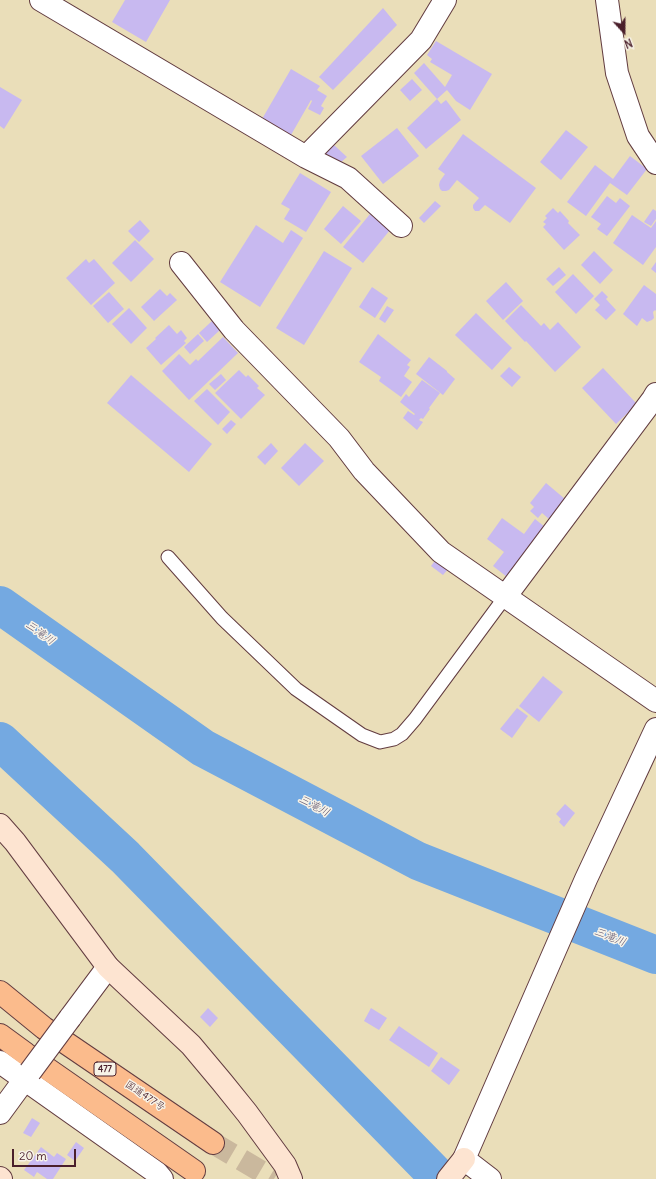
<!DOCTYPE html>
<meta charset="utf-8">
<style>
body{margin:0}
#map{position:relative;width:656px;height:1179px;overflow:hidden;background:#eadeb9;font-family:Delius,sans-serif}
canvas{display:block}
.north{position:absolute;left:604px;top:12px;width:40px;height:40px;-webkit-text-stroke:3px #f7f3e8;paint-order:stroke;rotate:159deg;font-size:11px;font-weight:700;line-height:16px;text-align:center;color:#4a1f2b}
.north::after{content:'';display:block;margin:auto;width:14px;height:18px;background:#4a1f2b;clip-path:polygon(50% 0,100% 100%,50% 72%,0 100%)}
.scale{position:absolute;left:12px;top:1149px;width:64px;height:18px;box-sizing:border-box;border:2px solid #4a1f2b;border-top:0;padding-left:5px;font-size:12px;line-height:14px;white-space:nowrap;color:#4a1f2b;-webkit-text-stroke:3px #f7f3e8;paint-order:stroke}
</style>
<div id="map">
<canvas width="656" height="1179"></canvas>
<div class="north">N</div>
<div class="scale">20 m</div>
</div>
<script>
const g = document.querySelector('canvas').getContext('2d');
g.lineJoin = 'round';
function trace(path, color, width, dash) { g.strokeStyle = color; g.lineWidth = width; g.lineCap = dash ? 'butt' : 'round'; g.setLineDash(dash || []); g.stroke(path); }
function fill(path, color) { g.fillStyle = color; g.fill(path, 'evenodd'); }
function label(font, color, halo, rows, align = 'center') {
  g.font = font + ' Delius,"Klee One",sans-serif'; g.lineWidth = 3; g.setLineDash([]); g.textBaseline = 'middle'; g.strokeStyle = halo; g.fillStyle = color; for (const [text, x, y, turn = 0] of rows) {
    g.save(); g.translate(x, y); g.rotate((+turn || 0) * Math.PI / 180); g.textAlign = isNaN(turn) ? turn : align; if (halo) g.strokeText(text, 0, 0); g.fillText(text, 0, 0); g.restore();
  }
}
const river = new Path2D(`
 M0,605L203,748L418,861L656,955
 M0,741L125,857L440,1179`);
const building = new Path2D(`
 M125,0H170L146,42L112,22Z
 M383,8L397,25L333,90L319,77Z
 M436,41L492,74L470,110L456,101L447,90L437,99L414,73L424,63L445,87L452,75L430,62L432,59L427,55Z
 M291,69L320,86L317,90L327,96L321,106L324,108L320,115L308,109L312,101L311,100L291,135L262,119Z
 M412,79L422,90L410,101L400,90Z
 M0,87L22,100L4,129L0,126Z
 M437,99L441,104L446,100L461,120L426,149L407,128Z
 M397,128L419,156L383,184L361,156Z
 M566,130L588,147L561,180L540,162Z
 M463,134L536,188L510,223L485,205L479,211H475L473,208V205L479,198L457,180L449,190L446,191H442L440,189L439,185L440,181L445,174L438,169Z
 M334,145L347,157L340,163L325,154Z
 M630,156L647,169L627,195L610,183L586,216L567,202L595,165L613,179Z
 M300,173L331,192L306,232L284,219L290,209L281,204Z
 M607,196L616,203L620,198L630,206L607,236L597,229L601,224L591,217Z
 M435,201L441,206L424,223L419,218Z
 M343,206L361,221L341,244L324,229Z
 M553,208L558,213L560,211L569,221L568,223L580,235L564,250L543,227L546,224L543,222L547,218L545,216Z
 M653,209L656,211V219L651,226L644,222Z
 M370,214L390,230L363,263L343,247Z
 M632,215L651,228L656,221V247L643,265L613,243Z
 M140,220L150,231L139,242L128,231Z
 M256,225L283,243L291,230L303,238L260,307L220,282Z
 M135,240L154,259L131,282L112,263Z
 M324,251L352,268L304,345L276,328Z
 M594,251L613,270L600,284L581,265Z
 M86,259L89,263L94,259L115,283L91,305L66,278Z
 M656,262V273L651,269Z
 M559,267L566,275L553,286L546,279Z
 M573,274L594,296L576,314L555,292Z
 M506,282L523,301L503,320L486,301Z
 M644,285L656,294V311L655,310L653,312L654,318L652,320L647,322L642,318L637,326L623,314Z
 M372,287L388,298L375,318L359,307Z
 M160,289L167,296L170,293L177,300L154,321L141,307Z
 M602,291L608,297L606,299L616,310L606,320L595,310L600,305L594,299Z
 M109,292L124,309L108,323L93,306Z
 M521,305L541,326L544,323L550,330L558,322L581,347L555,372L526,341L525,342L505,321Z
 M387,306L394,310L385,323L379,319Z
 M129,308L147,328L131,344L112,324Z
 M476,313L512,348L492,370L455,335Z
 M212,321L220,330L207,342L199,333Z
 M169,325L177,334L181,330L187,338L184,341L186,343L161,365L146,348L156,339L155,338Z
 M198,334L204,341L190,354L184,347Z
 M378,334L411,360L407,365L410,367L404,376L412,382L401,397L379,381L381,377L359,362Z
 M223,337L238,353L189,400L162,371L179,354L190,365L196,359L198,361Z
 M429,357L447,371V372L455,379L443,395L416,374Z
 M509,367L521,377L512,387L500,376Z
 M603,368L637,404L616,424L582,388Z
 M239,370L246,377L248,375L259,386L257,388L265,395L241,419L215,393Z
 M221,374L226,380L215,390L209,384Z
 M131,375L212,444L189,472L107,403Z
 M422,380L440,393L429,408L430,409L423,419L421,418L419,420L423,422L417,430L403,418L408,411L414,415L415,414L400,402L406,394L409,397Z
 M207,389L230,412L218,425L194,401Z
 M231,420L236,424L227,434L222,429Z
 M271,443L278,451L265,465L257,457Z
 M305,443L324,461L299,486L281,468Z
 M546,483L565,499L549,519L542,513L538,518L530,511L534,507L530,503Z
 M502,518L524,534L535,519L545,527L507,577L493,566L504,552L487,539Z
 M437,558L449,568L443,575L431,566Z
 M543,676L563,692L539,722L519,706Z
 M517,708L528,716L512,738L500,729Z
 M565,804L575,813L564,827L559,822L561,819L556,814Z
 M208,1008L218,1018L210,1027L200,1017Z
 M371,1008L387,1018L379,1030L364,1021Z
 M399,1026L438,1053L429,1067L389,1040Z
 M441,1057L460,1070L449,1085L431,1071Z
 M32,1118L40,1123L31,1137L23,1133Z
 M76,1142L84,1148L75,1161L67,1155Z
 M41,1147L54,1157L57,1153L66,1159L53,1179H47L37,1172L34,1177L24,1170Z`);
const highwayTunnel = new Path2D(`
 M213,1143L274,1179`);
const lane = new Path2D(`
 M168,557L222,618L296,689L362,735L380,742L394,739L402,734L415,719L505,597`);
const street = new Path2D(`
 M41,0L306,157L348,178L401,226
 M607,0L617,73L638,136L656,163
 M306,157L421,40L445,0
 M181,263L234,330L339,438L364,471L441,552L656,701
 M505,597L653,399L656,394
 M70,1018L108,967
 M0,1062L157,1173L162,1179
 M0,1113L30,1072
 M490,1179L464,1159L586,879L656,729`);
const secondary = new Path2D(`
 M0,825L15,842L108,967L191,1045L222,1082L247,1113L285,1165L291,1179
 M0,1178L1,1179
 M448,1179L464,1159`);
const highway = new Path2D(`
 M0,992L44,1028L213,1143
 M0,1035L26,1054L194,1171`);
const streetBridge = new Path2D(`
 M30,1072L70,1018`);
const shields = [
 [105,1069,22]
];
const shieldNames = [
 ["477",105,1069]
];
const streetNames = [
 ["国道477号",145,1096,34]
];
const waterNames = [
 ["三滝川",40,633,35],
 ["三滝川",314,806,28],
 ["三滝川",610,937,21]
];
trace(river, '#74a9e1', 38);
fill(building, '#c8b9f0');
trace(highwayTunnel, '#cab89d', 22, [22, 11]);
trace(lane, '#623c40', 15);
trace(street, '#623c40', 24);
trace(secondary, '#623c40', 24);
trace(highway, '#623c40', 24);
trace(lane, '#fff', 13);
trace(street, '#fff', 22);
trace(secondary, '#fde4d1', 22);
trace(highway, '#fbbb8c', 22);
trace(streetBridge, '#623c40', 24, []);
trace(streetBridge, '#fff', 22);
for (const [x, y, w] of shields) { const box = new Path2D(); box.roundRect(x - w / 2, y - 7, w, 14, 3); g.fillStyle = '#f7f3e8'; g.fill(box); trace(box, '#4a1f2b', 1); }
label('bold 9px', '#4a1f2b', null, shieldNames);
label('10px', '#4a1f2b', '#f7f3e8', streetNames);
label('italic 11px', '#594f6b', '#f7f3e8', waterNames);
</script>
